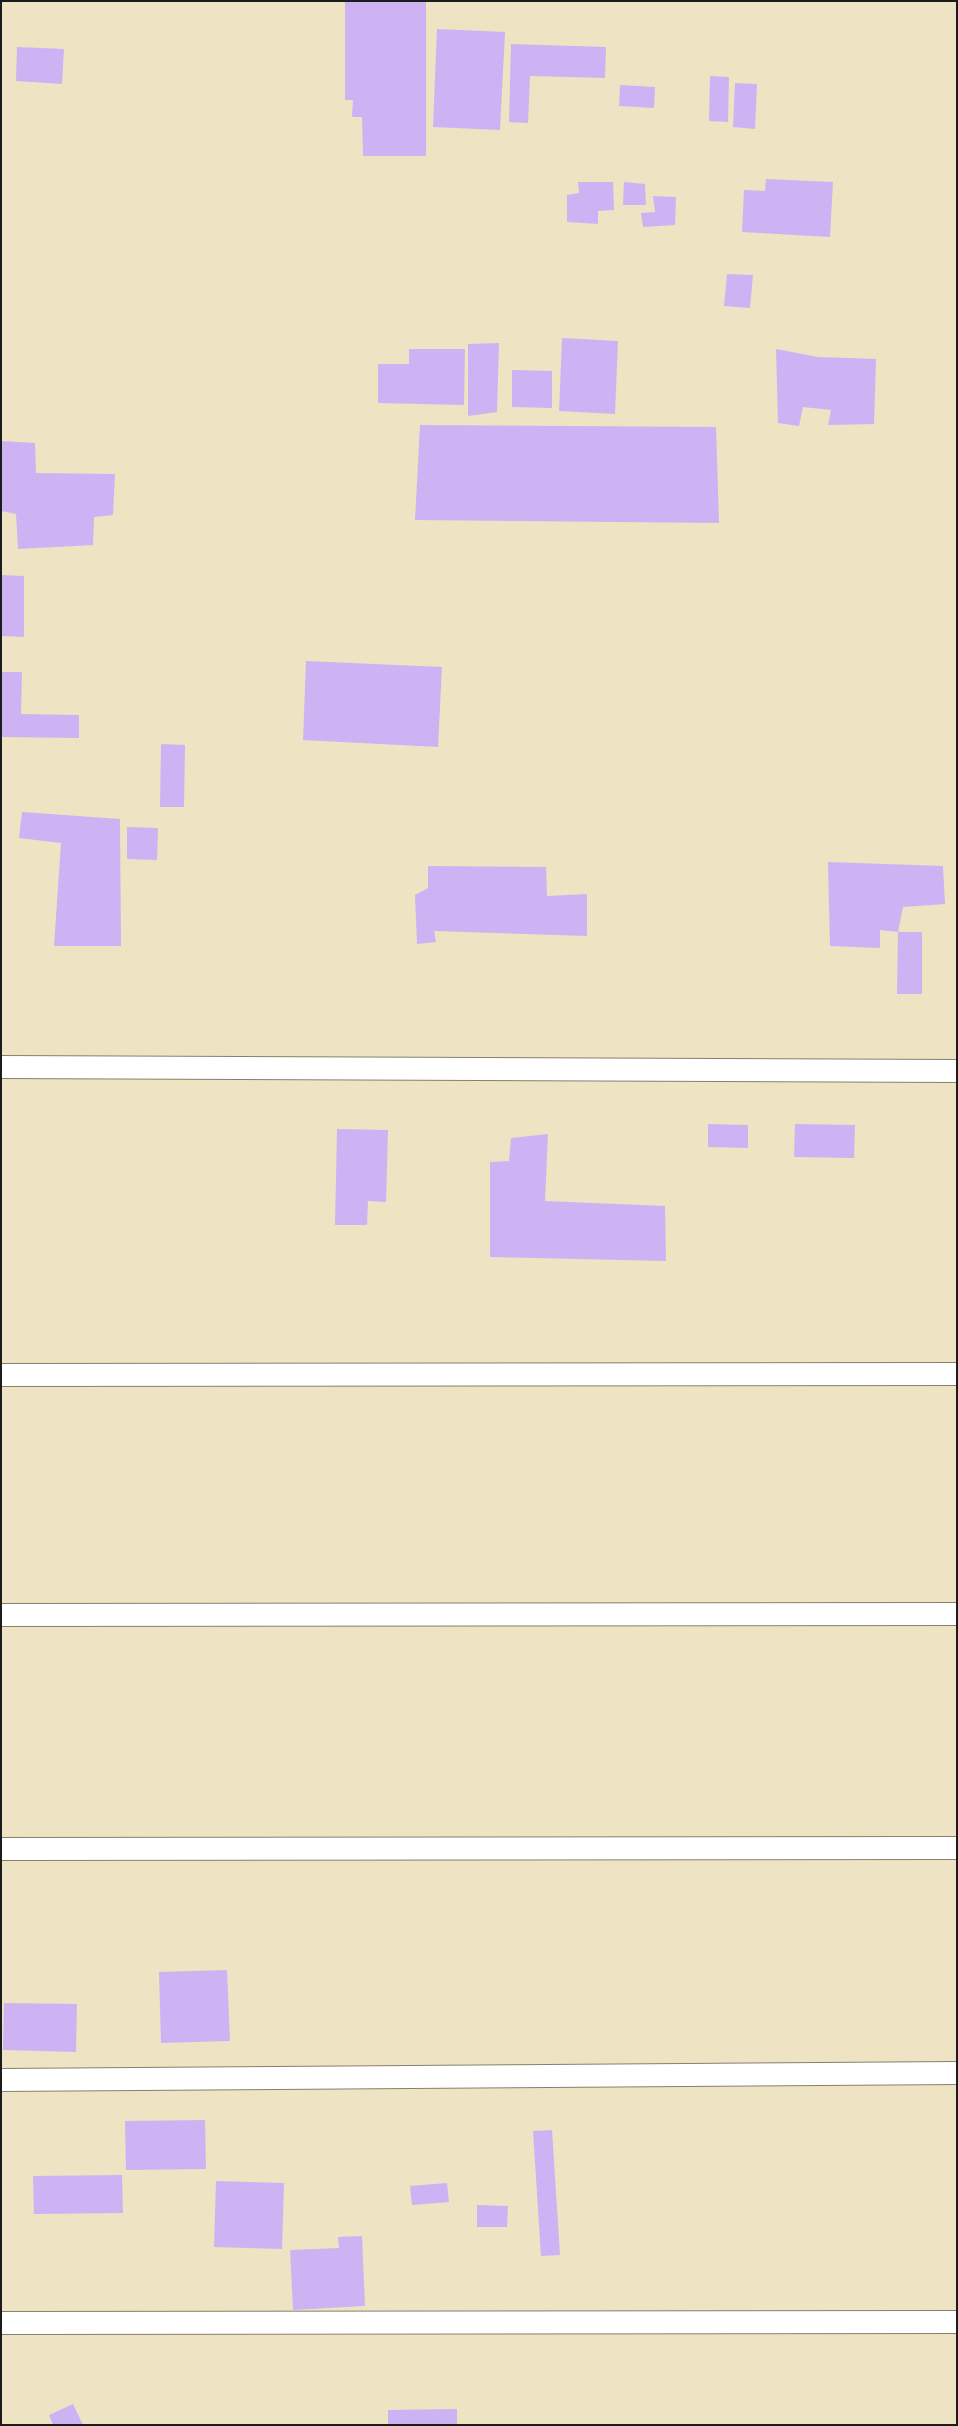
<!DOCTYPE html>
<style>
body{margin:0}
#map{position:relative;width:958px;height:2426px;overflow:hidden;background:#eee3c2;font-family:"Sorts Mill Goudy",serif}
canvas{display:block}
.frame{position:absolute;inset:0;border:2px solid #1c1c1c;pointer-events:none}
</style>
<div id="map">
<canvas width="958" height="2426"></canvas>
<div class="frame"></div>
</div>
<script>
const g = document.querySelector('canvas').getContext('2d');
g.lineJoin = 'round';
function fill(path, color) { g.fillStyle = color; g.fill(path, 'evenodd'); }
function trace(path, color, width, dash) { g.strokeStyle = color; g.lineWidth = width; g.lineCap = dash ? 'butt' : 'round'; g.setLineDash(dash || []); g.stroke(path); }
const building = new Path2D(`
 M345,1H426V156H363L362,117H352L353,100H345Z
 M437,29L505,32L500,130L433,127Z
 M511,44L606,47L605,78L530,76L528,123L509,122Z
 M17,47L64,49L62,84L16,81Z
 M710,76L729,77L728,122L709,121Z
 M735,83L757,84L755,129L733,127Z
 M620,85L655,87L654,108L619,106Z
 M766,179L833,182L830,237L742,232L744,190L765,191Z
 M578,182H613L614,210L598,211V224L567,222V195L579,193Z
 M624,182L645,184L646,205H623Z
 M653,196L676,197L675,225L643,227L641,213L655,212Z
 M727,274L753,275L750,308L724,306Z
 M562,338L618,341L615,414L559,411Z
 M499,343L497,412L468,416V344Z
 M409,349H465L464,405L378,403V364H409Z
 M776,349L818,357L876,359L874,424L828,425L831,410L803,407L799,426L778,423Z
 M512,370L552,371V408L512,407Z
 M420,425L716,427L719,523L415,520Z
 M1,441L35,443L36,473L115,474L113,515L94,517L93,545L18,549L16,514L1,511Z
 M1,575L24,576V637L1,636Z
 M306,661L442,667L438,747L303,740Z
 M1,672H22L21,714L79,715V738L1,737Z
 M161,744L185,745L184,807H160Z
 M22,812L120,819L121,946H54L61,843L19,838Z
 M127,827L158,828L157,860L127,859Z
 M828,862L943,866L945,904L903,907L898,932L880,930V948L830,946Z
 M428,866L546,867L547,896L587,894V936L434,931L436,942L417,944L415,895L428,888Z
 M898,932H922V994H897Z
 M708,1124L748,1125V1148L708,1147Z
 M795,1124L855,1125L854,1158L794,1157Z
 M337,1129L388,1130L386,1202L368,1201L367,1225H335Z
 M548,1134L545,1201L665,1206L666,1261L490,1257V1162L509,1161L511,1138Z
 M227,1970L230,2041L161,2043L159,1972Z
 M4,2003L77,2004L76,2052L3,2050Z
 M205,2120L206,2169L126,2170L125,2121Z
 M552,2130L560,2255L541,2256L533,2131Z
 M122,2175L123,2213L34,2214L33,2176Z
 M216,2181L284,2183L282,2249L214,2247Z
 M447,2183L449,2202L412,2205L410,2186Z
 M477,2205L508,2206L507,2227H477Z
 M362,2236L365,2306L293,2310L290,2250L339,2248L338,2237Z
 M73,2404L83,2425H53L49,2415Z
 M457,2409V2425H388V2410Z`);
const minor = new Path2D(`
 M1,1067L957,1071
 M1,1375L957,1374
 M1,1615L957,1614
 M1,1849L957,1848
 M1,2080L957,2073
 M1,2323L957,2322`);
fill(building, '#cdb3f4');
trace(minor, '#85806f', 24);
trace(minor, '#fff', 22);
</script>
